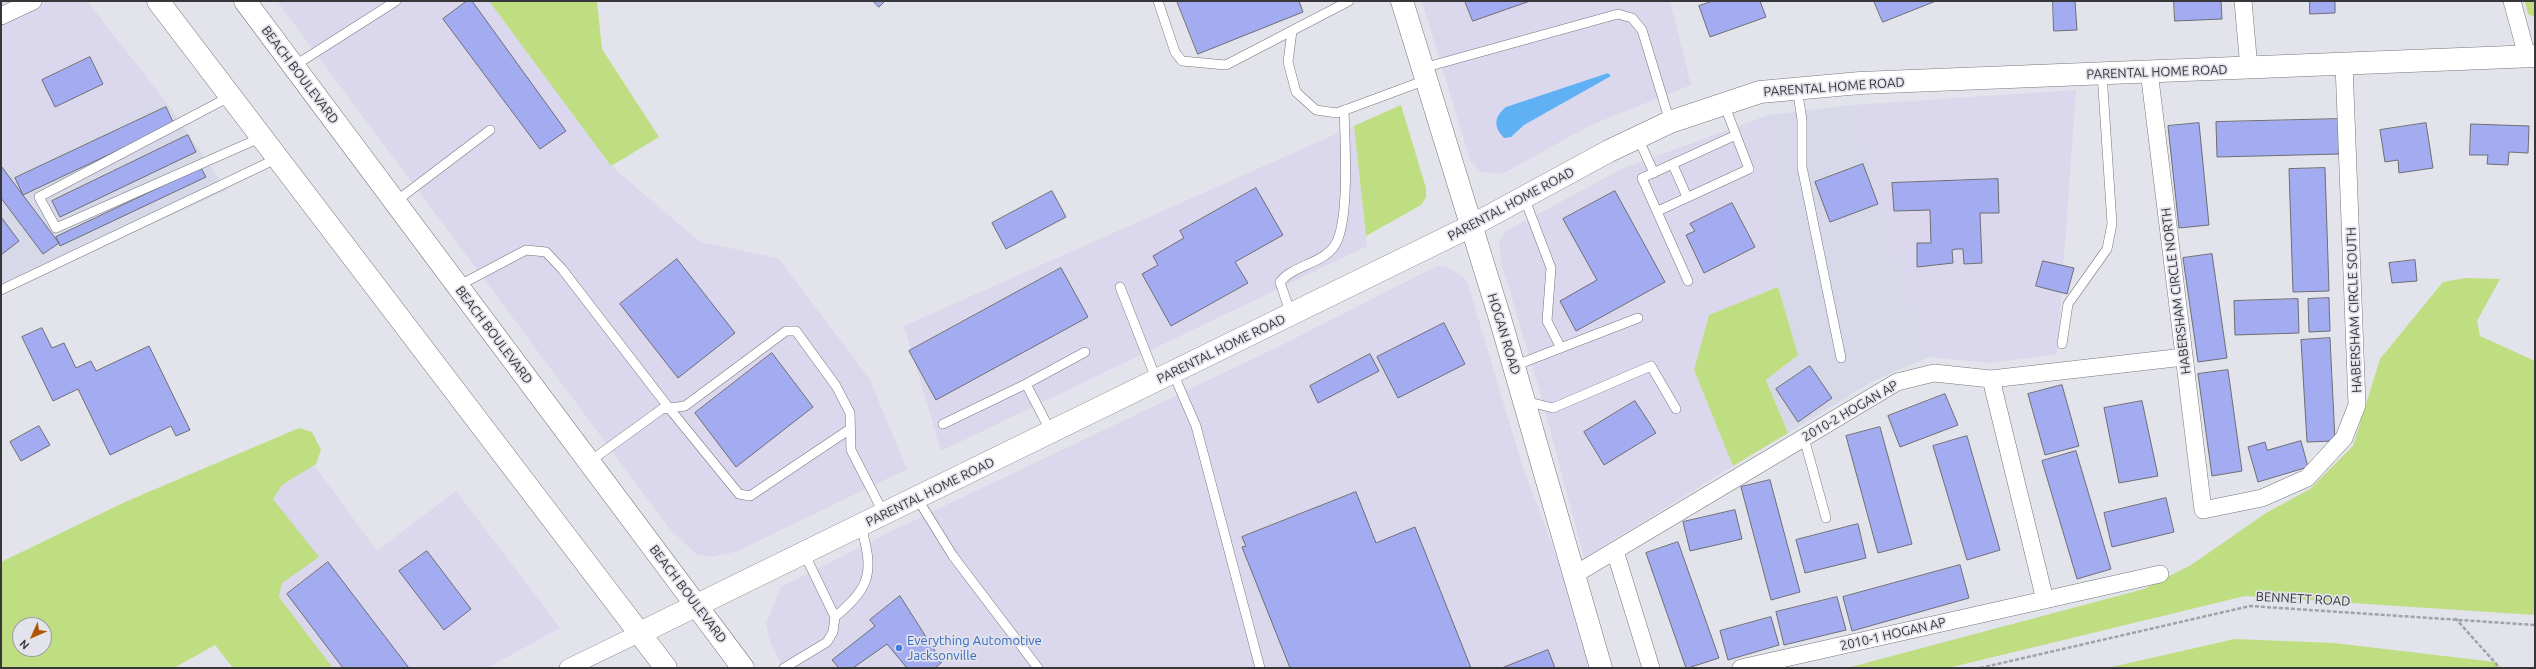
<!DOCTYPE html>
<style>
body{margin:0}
#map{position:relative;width:2536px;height:669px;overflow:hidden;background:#e2e3eb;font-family:Ubuntu,sans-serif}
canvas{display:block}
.frame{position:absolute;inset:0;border:2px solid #37373a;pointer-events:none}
.north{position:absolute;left:12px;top:617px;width:40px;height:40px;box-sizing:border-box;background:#e2e3eb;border:1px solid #9e9ea4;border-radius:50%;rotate:225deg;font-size:11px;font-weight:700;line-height:16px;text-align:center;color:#37373a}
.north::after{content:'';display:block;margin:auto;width:14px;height:18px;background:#b25403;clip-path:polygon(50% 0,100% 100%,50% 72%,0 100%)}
</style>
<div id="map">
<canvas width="2536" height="669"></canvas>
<div class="frame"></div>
<div class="north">N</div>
</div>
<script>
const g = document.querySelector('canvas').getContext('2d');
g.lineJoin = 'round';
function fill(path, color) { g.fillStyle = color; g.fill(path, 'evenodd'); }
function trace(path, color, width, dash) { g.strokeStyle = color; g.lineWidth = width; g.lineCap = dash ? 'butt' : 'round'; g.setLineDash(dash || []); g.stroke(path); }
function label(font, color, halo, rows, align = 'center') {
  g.font = font + ' Ubuntu,sans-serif'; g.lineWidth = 3.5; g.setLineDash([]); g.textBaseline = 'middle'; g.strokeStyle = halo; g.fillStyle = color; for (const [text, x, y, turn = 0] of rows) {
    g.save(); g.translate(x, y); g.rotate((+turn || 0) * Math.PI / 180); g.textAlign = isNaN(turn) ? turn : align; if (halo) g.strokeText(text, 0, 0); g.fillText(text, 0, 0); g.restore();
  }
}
const commercial = new Path2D(`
 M1,1H87L166,102L13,176L1,160Z
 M277,1H489L611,166L700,242L778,258L869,378L907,469L738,551L712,557L696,554L670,529Z
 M1422,1H1670L1691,85L1591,125L1502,174L1481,172L1470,160ZM1608,73L1611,76L1524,125L1511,137L1504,138L1499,133L1506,107Z
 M2076,90L2057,354L1991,363L1929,357L1882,212L1853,105Z
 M1769,115L1778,287L1709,315L1694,370L1733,466L1584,558L1540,392L1502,265L1499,243L1506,231L1624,168Z
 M1354,126L1367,246L941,451L904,326Z
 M1437,266H1445L1462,276L1468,284L1521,462L1565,580L1591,668H783L770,641L766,624L781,587L894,530L1278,347Z
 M314,465L377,551L456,491L560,628L487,668H333L279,597L282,583L273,499L282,485Z`);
const built = new Path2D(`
 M166,102L227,190L1,293V160L13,176Z
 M1853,105L1882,212L1929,357L1873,381L1788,433L1766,380L1798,355L1778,287L1769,115Z`);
const green = new Path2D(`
 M489,1H597L602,49L659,137L611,166Z
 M2525,1H2535V17L2528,14Z
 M1401,105L1426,188V197L1421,205L1366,236L1354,126Z
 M2466,278L2500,279L2477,321L2480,336L2535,361V615L2245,596L1948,668H1847L2144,589L2191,565L2266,513L2310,489L2353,446L2380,359L2443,282Z
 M1778,287L1798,355L1766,380L1788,433L1733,466L1694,370L1709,315Z
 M299,428L312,432L321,450L316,464L282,485L273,499L319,557L282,583L279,597L333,668H233L215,645L174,668H1V562L125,502ZM20,625H44V649H20Z
 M2235,639L2334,643L2495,662L2500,668H2107Z`);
const water = new Path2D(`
 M1608,73L1611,76L1524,125L1511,137L1504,138C1493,126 1494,117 1506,107Z`);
const building = new Path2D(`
 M467,1H472L566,131L540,149L443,19Z
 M873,1H885L879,7Z
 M1177,1H1299L1303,12L1198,54Z
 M1465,1H1530L1473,21Z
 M1713,1H1760L1766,17L1710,37L1699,6Z
 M1874,1H1936L1883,22Z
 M2053,1H2075L2077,30L2054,31Z
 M2174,1H2221L2222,19L2175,21Z
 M2310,1H2335V13L2310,14Z
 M90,57L103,84L55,107L42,80Z
 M166,107L174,124L23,195L15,178Z
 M2339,119V154L2217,157L2216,122Z
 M2199,123L2209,225L2179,228L2168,126Z
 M2426,123L2433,168L2399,173L2398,160L2385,162L2380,130Z
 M2471,124L2529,126L2528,153L2509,152L2508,165L2487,164L2488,155H2470Z
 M188,135L196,152L60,217L52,201Z
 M1863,164L1878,204L1830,222L1815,182Z
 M1,166L59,243L43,254L1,198Z
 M201,168L206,177L60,246L56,237Z
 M2325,168L2329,291L2293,292L2289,169Z
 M1998,179L1999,213H1980L1982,263L1964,264L1963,249H1956L1952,250L1953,263L1917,267V243H1931L1930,210L1894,211L1892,183Z
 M1256,188L1283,235L1235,262L1248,283L1171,326L1142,274L1158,265L1153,256L1184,238L1180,231Z
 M1052,191L1066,217L1006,249L992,223Z
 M1615,191L1665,282L1576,331L1560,301L1597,280L1563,219Z
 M1732,203L1755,247L1704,273L1686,235L1695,231L1690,224Z
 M1,217L19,241L1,255Z
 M2212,254L2227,358L2198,362L2183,258Z
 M677,259L735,333L678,378L620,304Z
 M2415,260L2417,281L2392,283L2389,263Z
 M2043,261L2074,268L2067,294L2036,286Z
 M1061,268L1088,317L936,400L909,351Z
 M2329,298L2330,331L2309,332L2308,299Z
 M2298,299L2299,333L2235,335L2234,301Z
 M1444,323L1465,364L1398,398L1377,357Z
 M42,328L52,348L64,343L76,368L91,361L96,371L149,346L190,430L176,436L171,426L110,455L78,389L53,401L22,337Z
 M2330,338L2335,441L2307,442L2301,340Z
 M772,353L813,407L736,467L695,413Z
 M1370,354L1379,371L1318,403L1310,386Z
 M1810,366L1832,398L1798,422L1776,389Z
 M2228,370L2242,471L2212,476L2198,374Z
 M2062,385L2079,446L2045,455L2028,394Z
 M1945,394L1958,425L1900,447L1888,416Z
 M1635,401L1656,433L1604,465L1584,432Z
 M2142,401L2158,476L2119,483L2104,408Z
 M39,426L50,445L21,461L10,442Z
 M1880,427L1912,544L1878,553L1846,436Z
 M1967,436L2000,550L1967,560L1933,446Z
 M2301,441L2308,467L2258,482L2248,447L2265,442L2267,450Z
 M2076,451L2111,569L2077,579L2042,461Z
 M1770,480L1800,592L1771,600L1741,487Z
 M1356,492L1376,543L1415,527L1471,668H1290L1242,547L1246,546L1242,537Z
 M2166,498L2174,532L2112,547L2104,513Z
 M1735,510L1742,539L1690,551L1683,522Z
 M1858,524L1866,558L1805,573L1796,540Z
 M1678,542L1719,658L1688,668H1686L1646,553Z
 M427,551L471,609L444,630L399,571Z
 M328,562L409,668H343L287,594Z
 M1960,565L1969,598L1852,631L1843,597Z
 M900,596L942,662L935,668H907L887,644L853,668H839L832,660L875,626L870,620Z
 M1837,597L1846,630L1784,645L1776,612Z
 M1771,617L1779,645L1728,660L1720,631Z
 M1548,650L1555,668H1502Z`);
const path = new Path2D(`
 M2455,618L2500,668
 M1980,668L2250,606L2535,625`);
const lane = new Path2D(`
 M1158,1L1175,52L1182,61L1226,65L1349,1
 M1292,31L1288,62L1296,92L1316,110L1337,113L1426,80
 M294,66L396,1
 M1423,68L1618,14L1632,18L1642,30L1670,122
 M1797,88L1802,120V167L1841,358
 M231,96L39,197L56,228L262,137
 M1638,138L1654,173
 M1673,165L1687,197
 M1524,197L1551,268L1547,321L1561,348
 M395,202L490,130
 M1658,211L1749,169L1724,104
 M1688,281L1642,178L1736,135
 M458,286L526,250L546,252L562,269L669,408L739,494L750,496L850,429
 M1120,287L1157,381
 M1,290L278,158
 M1291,315L1280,282C1293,265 1323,264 1335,245C1350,221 1345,140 1344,110
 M2062,344L2068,304L2107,249L2112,224L2102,73
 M1514,366L1638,318
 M1173,373L1196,426L1260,668
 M1026,384L1085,352
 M1525,401L1553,408L1651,366L1676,409
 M943,424L1026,384L1051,432
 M1804,438L1826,518
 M589,462L662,409L685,406L786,331H796L836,386L850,413L851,450L884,514
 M917,498L953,556L1038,668
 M835,617C873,585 873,571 861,526
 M784,668L827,642L833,632L835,617L804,553`);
const street = new Path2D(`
 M2243,1L2249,68
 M2512,1L2527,56
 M1,16L33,1
 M2149,71L2203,510L2262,498L2307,478L2344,438L2357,405L2344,64
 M1991,379L2045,600
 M1615,551L1651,668
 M1574,575L1897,382L1934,373L1991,379L2184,357
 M568,668L640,633
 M1741,668L2160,574`);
const secondary = new Path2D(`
 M1402,1L1502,325L1601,668
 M640,633L1471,226L1609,151L1670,122L1760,92L1860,83L2535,56`);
const highway = new Path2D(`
 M158,1L666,668
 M245,1L743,668`);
const markers = [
 [899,648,4,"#3f7fe0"]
];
const streetNames = [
 ["PARENTAL HOME ROAD",2157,72,-2],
 ["BEACH BOULEVARD",300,75,53],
 ["PARENTAL HOME ROAD",1834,87,-4],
 ["PARENTAL HOME ROAD",1511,204,-28],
 ["HABERSHAM CIRCLE NORTH",2176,291,-97],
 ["HABERSHAM CIRCLE SOUTH",2354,310,-92],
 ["HOGAN ROAD",1504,334,73],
 ["BEACH BOULEVARD",494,335,53],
 ["PARENTAL HOME ROAD",1221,349,-26],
 ["2010-2 HOGAN AP",1850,411,-30],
 ["PARENTAL HOME ROAD",930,492,-26],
 ["BEACH BOULEVARD",688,594,53],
 ["BENNETT ROAD",2303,599,3],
 ["2010-1 HOGAN AP",1893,634,-13]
];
const shopNames = [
 ["Everything Automotive",907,641],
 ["Jacksonville",907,656]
];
fill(commercial, '#dbd7ed');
fill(built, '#d7d9e8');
fill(green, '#bfde82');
fill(water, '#60b1f3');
fill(building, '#a3abf1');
trace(building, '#6d6e75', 1);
trace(lane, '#76777e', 10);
trace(street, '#76777e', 18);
trace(secondary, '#76777e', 23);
trace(highway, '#76777e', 23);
trace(path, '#a1a2a8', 2.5, [4, 2]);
trace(lane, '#fff', 9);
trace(street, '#fff', 17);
trace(secondary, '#fff', 22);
trace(highway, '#fff', 22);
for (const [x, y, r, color] of markers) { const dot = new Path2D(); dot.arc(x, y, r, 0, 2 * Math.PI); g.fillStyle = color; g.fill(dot); trace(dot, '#e2e3eb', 1.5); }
label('13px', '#37373a', '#e2e3eb', streetNames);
label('13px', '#366cbe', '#e2e3eb', shopNames, 'left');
</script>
